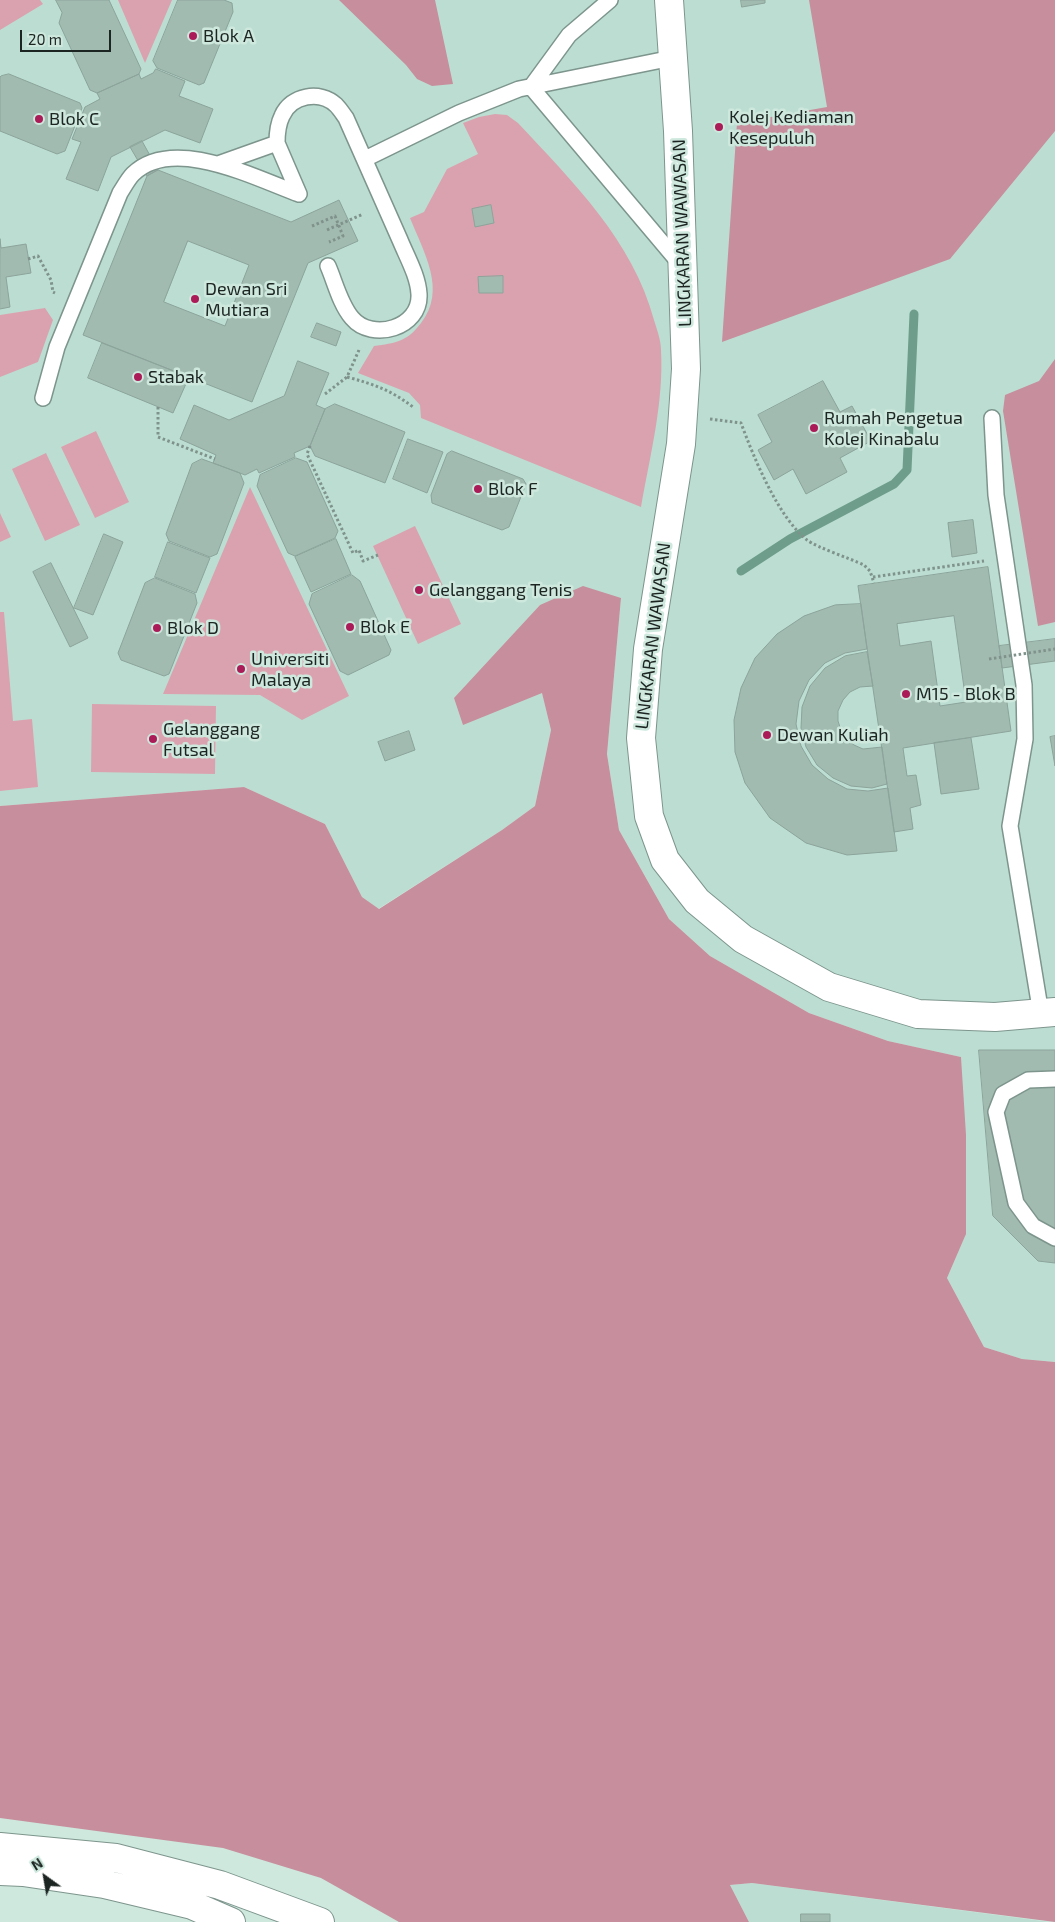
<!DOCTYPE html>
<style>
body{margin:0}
#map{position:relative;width:1055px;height:1922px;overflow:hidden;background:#cee8de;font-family:"Exo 2",sans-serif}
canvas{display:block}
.north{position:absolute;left:20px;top:1852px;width:50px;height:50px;-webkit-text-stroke:4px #cee8de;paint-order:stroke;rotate:328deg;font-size:14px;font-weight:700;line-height:20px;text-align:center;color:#1c2522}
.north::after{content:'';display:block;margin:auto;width:18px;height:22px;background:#1c2522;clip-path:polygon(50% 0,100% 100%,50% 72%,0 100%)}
.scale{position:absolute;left:20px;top:30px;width:91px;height:22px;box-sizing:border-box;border:2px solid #1c2522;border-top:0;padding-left:6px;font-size:15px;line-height:18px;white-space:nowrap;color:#1c2522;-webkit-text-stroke:4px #cee8de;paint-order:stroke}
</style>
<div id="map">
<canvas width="1055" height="1922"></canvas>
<div class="north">N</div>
<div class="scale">20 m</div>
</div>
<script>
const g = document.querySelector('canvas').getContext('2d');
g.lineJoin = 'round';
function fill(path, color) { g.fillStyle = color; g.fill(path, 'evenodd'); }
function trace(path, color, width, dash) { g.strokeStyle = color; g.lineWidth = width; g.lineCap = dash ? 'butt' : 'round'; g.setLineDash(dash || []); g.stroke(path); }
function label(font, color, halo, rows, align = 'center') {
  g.font = font + ' "Exo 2",sans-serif'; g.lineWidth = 5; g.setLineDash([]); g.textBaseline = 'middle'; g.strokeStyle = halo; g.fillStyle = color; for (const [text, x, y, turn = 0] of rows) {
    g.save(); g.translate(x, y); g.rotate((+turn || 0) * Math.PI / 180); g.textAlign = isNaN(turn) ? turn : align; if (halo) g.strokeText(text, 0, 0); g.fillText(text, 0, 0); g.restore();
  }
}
const built = new Path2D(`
 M0,0H1055V1362L1022,1359L984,1347L947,1278L965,1236L961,1057L888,1041L809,1013L710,956L669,919L619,830L607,754L621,598L540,605L504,645L463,724L542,692L551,730L535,806L502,830L378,909L362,897L325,824L244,787L0,806Z
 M752,1883L1050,1922H749L730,1885Z`);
const green = new Path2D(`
 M0,0H40L43,4L0,30Z
 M118,0H172L145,63Z
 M495,114L507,115L518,123C573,182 633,241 654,320C657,330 661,340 661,350C664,402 650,456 641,507L421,418L420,405L409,393L358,373L374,346C395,343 407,342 421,323C447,290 424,253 410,218L424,212L447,169L478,154L463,123L479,117Z
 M45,308L53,320L38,362L0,377V315Z
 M96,431L129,502L95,518L61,447Z
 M46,453L80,525L45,541L12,469Z
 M250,487L349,696L302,720L260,695L163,694Z
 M0,513L11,537L0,542Z
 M415,526L461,624L418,644L373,546Z
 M0,612H4L13,721L32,719L38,787L0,791Z
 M92,704L216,706L215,774L91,772Z`);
const forest = new Path2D(`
 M339,0H435L453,84L432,86L417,79L406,65Z
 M809,0H1055V131L950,259L722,342L737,123L827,107Z
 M1055,359V622L1038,626L1003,411L1005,395L1039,381Z
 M583,586L621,598L607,754L619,830L669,919L710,956L809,1013L888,1041L961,1057L966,1135V1234L947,1278L984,1347L1022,1359L1055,1362V1922L752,1883L730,1885L749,1922H399L321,1878L223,1848L0,1818V806L244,787L325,824L362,897L379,909L502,830L535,806L551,730L542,693L463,725L454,698L540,605Z`);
const stream = new Path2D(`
 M741,571L790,539L894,484L907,470L914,314`);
const building = new Path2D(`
 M56,0H109L141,69L139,74L97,93L90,90L59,23L62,13Z
 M178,0H224L232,3L233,12L204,83L199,85L157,68L153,61Z
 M741,0H765V3L742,7Z
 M156,69L185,81L179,96L213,109L200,143L165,130L111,157L98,191L66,179L81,142L72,139L85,107L100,99L97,93L139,74L141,79L153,73Z
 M9,74L80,103L82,108L65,151L57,154L0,131V77L1,76Z
 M142,141L158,170L147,176L130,147Z
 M158,170L291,222L339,200L358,241L308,263L252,402L83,335L147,176Z
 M491,205L494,223L475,227L472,209Z
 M0,239L1,248L26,244L31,273L6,277L10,307L0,309Z
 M188,241L249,265L225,326L164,302Z
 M503,276V293H479L478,277Z
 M317,323L341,332L336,346L311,337Z
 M102,343L189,377L173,413L88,378Z
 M298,361L329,373L316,405L325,409L310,446L294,453L295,457L259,473L257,469L245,475L213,463L216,455L180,439L194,405L229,420L284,396Z
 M823,381L840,412L852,406L871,441L840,458L847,472L806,494L793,469L774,480L758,450L772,442L758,415Z
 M335,404L405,432L385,483L315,456L310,446L325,409Z
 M408,439L443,452L427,493L393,479Z
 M452,451L523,479L526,484L509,527L502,530L432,503L431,495L447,454Z
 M296,458L307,462L338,531L335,538L295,556L288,553L257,486L260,475Z
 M202,459L240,473L244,483L217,554L210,557L169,541L166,534L192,464Z
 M973,520L977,553L952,557L948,523Z
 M104,534L123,542L93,615L74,608Z
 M336,539L351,574L311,592L295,557Z
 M168,542L210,558L196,593L155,577Z
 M51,563L88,638L70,647L33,572Z
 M988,567L1011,731L903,748L907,776L916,775L921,805L910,808L913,829L894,832L858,586ZM954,616L966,702L940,706L931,641L900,646L897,624Z
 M352,575L360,581L391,650L389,655L348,675L340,671L309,604L312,594Z
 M155,578L195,594L197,603L169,674L164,676L121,660L118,653L145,583Z
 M861,604L867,649L845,653L825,663L809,680L799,701L796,724L801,746L812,765L828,779L847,789L868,791L888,788L897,851L847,855L806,843L770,818L745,783L735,752L734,720L741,688L755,658L777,634L804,616L835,605Z
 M1055,639V661L1002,668L999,646Z
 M867,652L873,686L860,687L850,692L843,700L838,711V721L841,730L846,739L854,745L863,749L882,747L887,784L872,788L851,786L833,778L817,765L806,747L801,728L802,707L810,686L825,668L845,656Z
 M409,731L415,750L385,761L378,742Z
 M1055,736V766L1050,737Z
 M971,738L979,789L941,794L934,743Z
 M979,1050H1055V1263L1038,1261L993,1216Z
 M801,1914H830V1922H801Z`);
const path = new Path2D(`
 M312,226L335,216L343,236L329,242
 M327,230L363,214
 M28,259L38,256L51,280L53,292L55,293
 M347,377C373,384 391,390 413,407
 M325,394L347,377L359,350
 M158,407V437L215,459
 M710,419L741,423C754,458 778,517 807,540C818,548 849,558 864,565L870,571L874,583
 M310,446L307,454L353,553L359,550L363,561L378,555
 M873,577L984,561`);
const service = new Path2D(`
 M610,0L569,35L531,87L681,265
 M277,143L299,194
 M365,159L459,113L519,89L672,58
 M218,164L277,143C277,134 278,124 282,116C291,95 320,90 336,105C340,109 343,114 346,118C364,159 382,199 400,240C407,257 418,276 419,294C421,328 372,342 352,318C340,304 335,282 328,266
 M43,398L57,347L120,193C124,187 128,179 133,174C173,135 255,178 299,194
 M992,418L996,495L1024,685L1025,739L1010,826L1041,1014
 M1055,1079L1028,1080L1003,1094L996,1112L1016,1203L1033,1226L1055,1238`);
const tertiary = new Path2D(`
 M669,0L678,131L686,369L681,444L648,649L641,738L649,816L665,860L697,901L743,939L829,987L918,1014L995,1017L1055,1012`);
const secondary = new Path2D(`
 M0,1847L116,1858L220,1885L320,1922
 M0,1871L23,1872L104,1884L192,1905L231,1922`);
const pathBridge = new Path2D(`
 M989,659L1055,649`);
const markers = [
 [193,36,5,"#aa1b57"],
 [39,119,5,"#aa1b57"],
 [719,127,5,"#aa1b57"],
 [195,299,5,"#aa1b57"],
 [138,377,5,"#aa1b57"],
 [814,428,5,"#aa1b57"],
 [478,489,5,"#aa1b57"],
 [419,590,5,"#aa1b57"],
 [350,627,5,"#aa1b57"],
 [157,628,5,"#aa1b57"],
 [241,669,5,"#aa1b57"],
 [906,694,5,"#aa1b57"],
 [767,735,5,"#aa1b57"],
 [153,739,5,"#aa1b57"]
];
const poiNames = [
 ["Blok A",203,36],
 ["Kolej Kediaman",729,117],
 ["Kesepuluh",729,138],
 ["Blok C",49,119],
 ["Dewan Sri",205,289],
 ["Mutiara",205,310],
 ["Stabak",148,377],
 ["Rumah Pengetua",824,418],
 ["Kolej Kinabalu",824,439],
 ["Blok F",488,489],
 ["Gelanggang Tenis",429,590],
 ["Blok E",360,627],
 ["Blok D",167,628],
 ["Universiti",251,659],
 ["Malaya",251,680],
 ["M15 - Blok B",916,694],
 ["Gelanggang",163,729],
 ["Futsal",163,750],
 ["Dewan Kuliah",777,735]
];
const streetNames = [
 ["LINGKARAN WAWASAN",682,233,-92],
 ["LINGKARAN WAWASAN",653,636,-83]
];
fill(built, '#bcded2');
fill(green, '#daa2af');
fill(forest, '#c78e9d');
trace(stream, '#6f9d8c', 9);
fill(building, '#a2bbb1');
trace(building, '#8ca49b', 1);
trace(service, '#7d958c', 18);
trace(tertiary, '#7d958c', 30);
trace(secondary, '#7d958c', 30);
trace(path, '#7f928b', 3, [2.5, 2.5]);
trace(service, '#fff', 15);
trace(tertiary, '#fff', 28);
trace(secondary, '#fff', 28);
trace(pathBridge, '#7f928b', 3, [2.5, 2.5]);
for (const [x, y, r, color] of markers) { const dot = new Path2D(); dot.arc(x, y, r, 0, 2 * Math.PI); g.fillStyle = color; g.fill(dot); trace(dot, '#cee8de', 2); }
label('18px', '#1c2522', '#cee8de', poiNames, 'left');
label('18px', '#1c2522', '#cee8de', streetNames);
</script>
